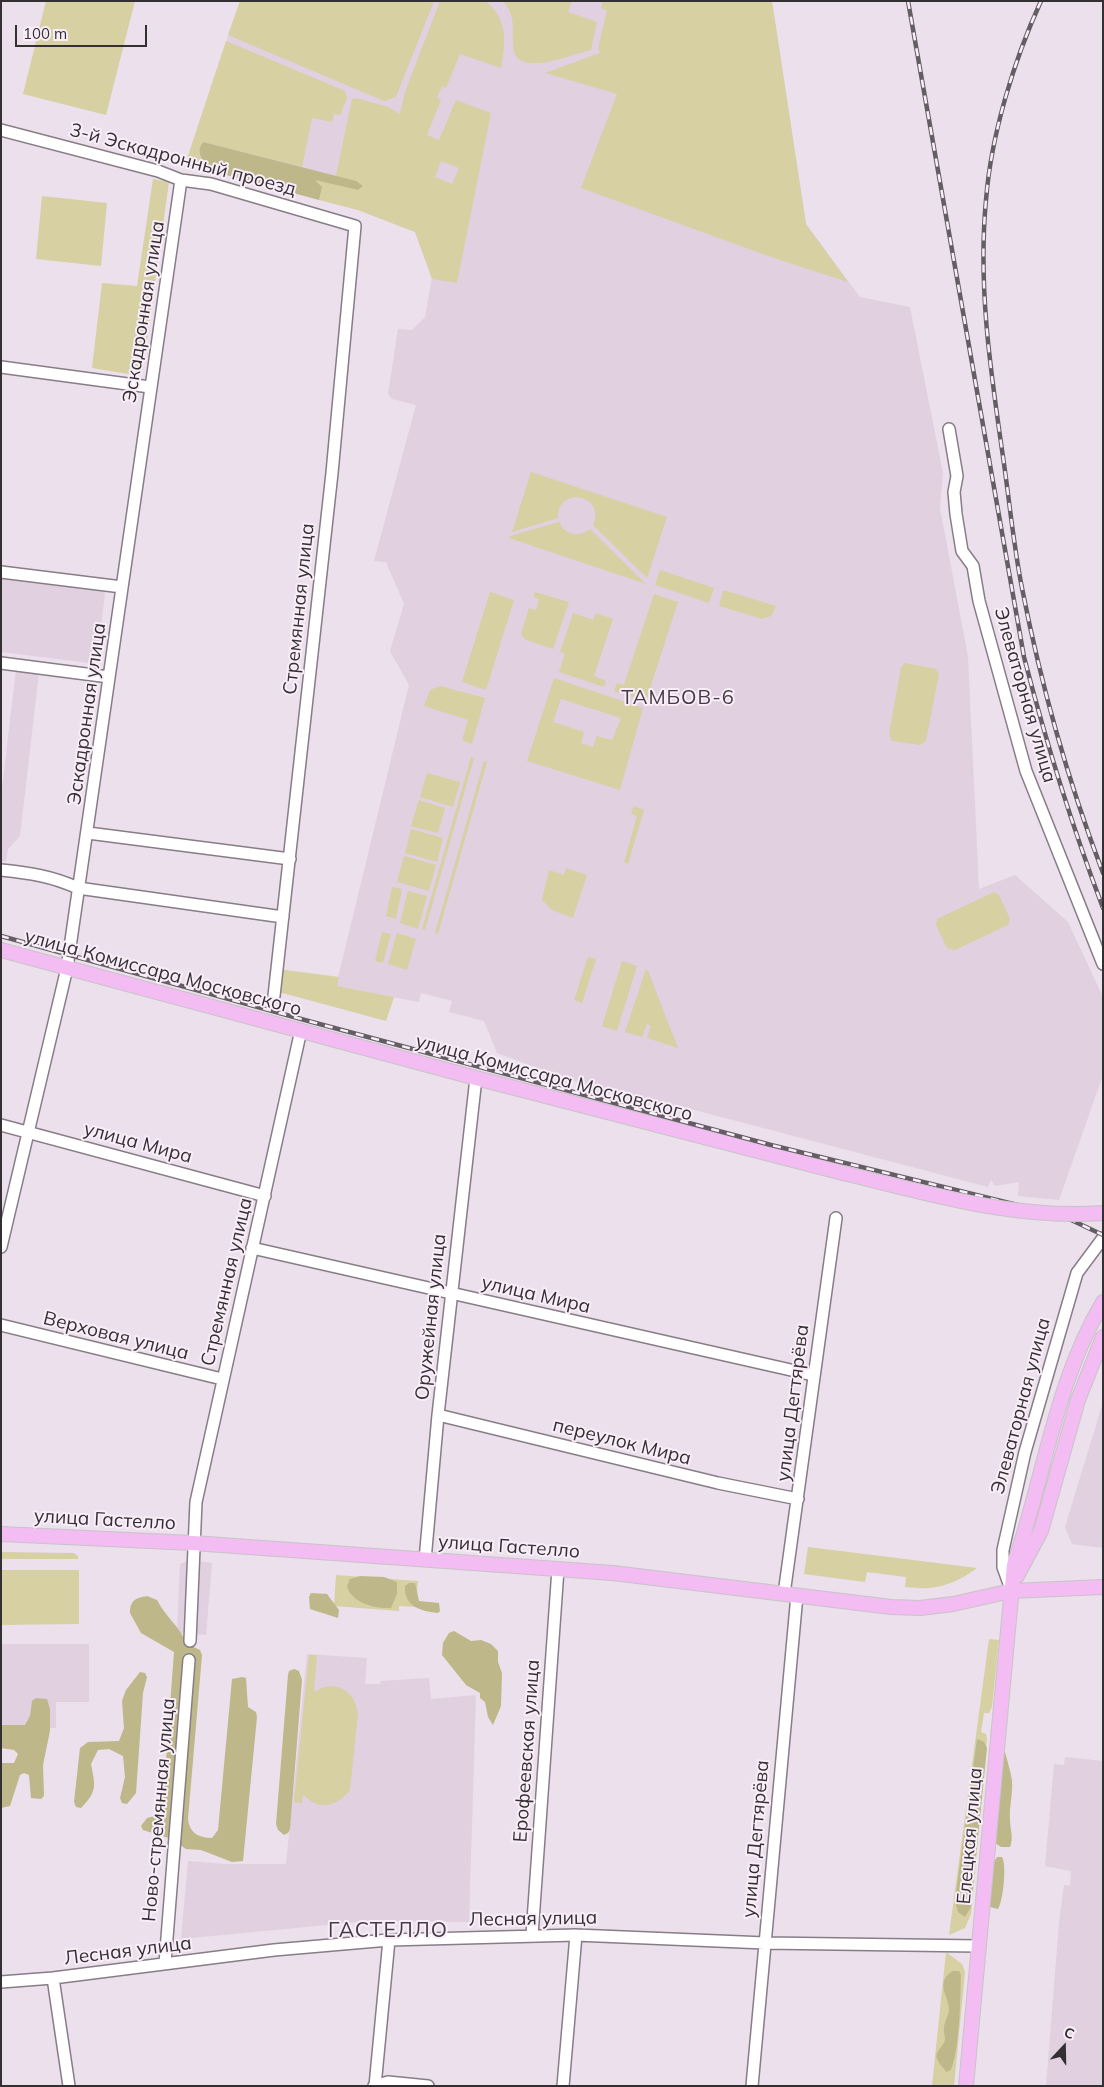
<!DOCTYPE html>
<meta charset="utf-8">
<style>
body{margin:0}
#map{position:relative;width:1104px;height:2087px;overflow:hidden;background:#ebe0eb;font-family:Mulish,sans-serif}
canvas{display:block}
.frame{position:absolute;inset:0;border:2px solid #332f33;pointer-events:none}
.north{position:absolute;left:1039px;top:2022px;width:50px;height:50px;-webkit-text-stroke:4px #f9edf8;paint-order:stroke;rotate:21deg;font-size:14px;font-weight:700;line-height:20px;text-align:center;color:#332f33}
.north::after{content:'';display:block;margin:auto;width:18px;height:22px;background:#332f33;clip-path:polygon(50% 0,100% 100%,50% 72%,0 100%)}
.scale{position:absolute;left:15px;top:25px;width:132px;height:22px;box-sizing:border-box;border:2px solid #332f33;border-top:0;padding-left:6px;font-size:15px;line-height:18px;white-space:nowrap;color:#332f33;-webkit-text-stroke:4px #f9edf8;paint-order:stroke}
</style>
<div id="map">
<canvas width="1104" height="2087"></canvas>
<div class="frame"></div>
<div class="north">С</div>
<div class="scale">100 m</div>
</div>
<script>
const g = document.querySelector('canvas').getContext('2d');
g.lineJoin = 'round';
function fill(path, color) { g.fillStyle = color; g.fill(path, 'evenodd'); }
function trace(path, color, width, dash) { g.strokeStyle = color; g.lineWidth = width; g.lineCap = dash ? 'butt' : 'round'; g.setLineDash(dash || []); g.stroke(path); }
function label(font, color, halo, rows, align = 'center') {
  g.font = font + ' Mulish,sans-serif'; g.lineWidth = 4; g.setLineDash([]); g.textBaseline = 'middle'; g.strokeStyle = halo; g.fillStyle = color; for (const [text, x, y, turn = 0] of rows) {
    g.save(); g.translate(x, y); g.rotate((+turn || 0) * Math.PI / 180); g.textAlign = isNaN(turn) ? turn : align; if (halo) g.strokeText(text, 0, 0); g.fillText(text, 0, 0); g.restore();
  }
}
const built = new Path2D(`
 M240,1H772L806,224L860,297L910,307L943,473L940,508L968,657L979,889L1015,875L1068,922L1103,997V1075L1059,1200L1018,1196L1019,1182L995,1186L991,1180L988,1187L687,1108L679,1111L598,1090L497,1053L484,1021L449,1012L452,1001L421,993L419,1002L336,986L409,685L390,651L404,604L386,562L374,561L416,405L392,399L388,394L398,329L412,330L425,317L432,277L415,232L358,210L190,165L186,162Z
 M1,577L102,588L105,592L97,664L1,652Z
 M16,669L39,672L20,836L8,849L6,862L1,861V797Z
 M1103,1402V1548L1072,1544L1065,1527Z
 M189,1560L212,1563L206,1635L177,1633L180,1564Z
 M1,1644H89V1702H56V1728H1Z
 M307,1654L367,1658L365,1684H380L381,1681L429,1678L431,1699L476,1695L469,1922L369,1921L181,1939L188,1861L225,1864H286Z
 M1065,1757L1103,1761V2086H1046L1059,1923L1064,1885L1070,1886L1071,1871L1045,1866L1054,1764L1064,1765Z`);
const green = new Path2D(`
 M46,1H135L106,115L23,94Z
 M240,1H434L396,97L384,101L228,35Z
 M440,1H485C508,18 506,43 501,68L460,54L446,88L442,86L437,98L441,100L427,135L439,140L456,100L491,113L457,283L432,279L415,232L358,210L319,200L322,187L313,179L357,190L363,185L336,176L352,99L356,98L388,107L400,114L405,92ZM441,161L459,168L452,184L435,177Z
 M502,1H572L568,12L597,22L591,50C574,54 556,62 539,63C493,66 528,23 502,1Z
 M603,1H772L806,224L848,282L774,258L581,188L617,94L545,73L600,53L598,48L607,11L601,8Z
 M226,41L345,91L347,98L340,115L334,114L332,122L312,118L302,167L203,142L199,154L208,170L190,165L186,162Z
 M153,179L169,182L143,369L140,373L135,375L92,368L102,283L137,286Z
 M42,196L107,203L101,266L36,259Z
 M531,472L667,517L647,578L593,525C607,494 557,485 558,518L512,532Z
 M559,522C565,535 578,538 590,529L646,584L509,538L510,536Z
 M660,570L714,588L709,603L655,585Z
 M723,590L776,606L771,616L762,619L719,606Z
 M490,592L514,600L486,690L462,682Z
 M535,592L569,602L553,649L526,640L521,634L529,608L536,610L539,599L534,597Z
 M654,594L678,602L646,701L614,691L617,683L624,685Z
 M573,613L593,620L596,613L613,619L594,676L606,681L604,687L559,672L565,654L560,652Z
 M905,663L936,669L939,674L926,741L920,745L892,741L889,734L901,667Z
 M554,678L643,708L620,790L527,761ZM561,699L621,718L612,740L597,736L593,747L581,743L584,732L553,722Z
 M440,686L485,698L472,744L462,740L468,720L424,706L430,690Z
 M471,757L474,758L425,930L422,929Z
 M484,761L487,762L438,934L435,933Z
 M427,773L460,782L453,807L420,797Z
 M419,800L445,808L438,833L411,826Z
 M634,806L644,810L628,864L624,862L637,816L631,814Z
 M411,829L443,838L437,862L405,853Z
 M404,856L436,865L429,891L397,882Z
 M566,868L587,875L573,918L552,910L542,900L549,870L564,875Z
 M392,887L402,889L396,919L386,916Z
 M408,891L427,896L418,929L400,923Z
 M994,892L999,895L1010,919L1008,925L955,950L947,948L936,925L937,919Z
 M382,932L391,934L383,963L375,961Z
 M397,933L416,939L407,970L388,964Z
 M588,957L596,959L582,1003L574,1000Z
 M622,961L637,966L617,1031L602,1026Z
 M278,969L339,977L337,986L394,997L386,1021L275,991Z
 M646,969L648,971L678,1048L647,1038L651,1026L647,1024L642,1037L625,1032Z
 M808,1547L977,1568C954,1585 934,1591 905,1587L906,1577L867,1572L865,1582L804,1574Z
 M1,1552L74,1553L78,1556V1559H1Z
 M1,1570H79V1624L1,1625Z
 M336,1575L418,1581L416,1607L399,1606V1611L334,1606Z
 M989,1639L999,1640L992,1707L989,1713H984L981,1732L986,1734L987,1739L971,1914L965,1928L949,1935Z
 M309,1655H317L314,1692C334,1679 354,1689 358,1713L350,1790C338,1806 318,1812 303,1794L302,1803L294,1802Z
 M946,1952L962,1964L965,1972L954,2086H932Z`);
const forest = new Path2D(`
 M203,142L356,181L363,186L358,190L315,180L322,187L319,200L208,170C203,158 195,154 203,142Z
 M360,1576L384,1577L397,1582V1594L391,1608C376,1609 351,1603 347,1586L350,1579Z
 M409,1583H415L419,1601L439,1603L440,1611L438,1613C421,1611 404,1607 405,1586Z
 M311,1593L327,1594L339,1610L338,1618L310,1609L309,1597Z
 M147,1596L157,1600C165,1616 180,1627 187,1644L200,1650L202,1655L188,1819C189,1832 198,1838 212,1838L218,1830L232,1679L242,1677L246,1678L248,1707L256,1712L257,1717L243,1861L232,1862L201,1850L186,1849L172,1839L143,1830L141,1826L147,1818L162,1814L174,1652L141,1633L130,1613C130,1600 136,1598 147,1596Z
 M454,1631L471,1641L481,1640L491,1644L498,1651V1662L502,1673L501,1706L493,1725L488,1717L485,1702L480,1698V1693L466,1685L442,1655L443,1643L449,1633Z
 M294,1669L299,1671L302,1680L290,1829L288,1833L284,1835L278,1830L276,1824L288,1675L289,1671Z
 M140,1672L145,1673L147,1677L143,1693L136,1793L127,1804L122,1803L120,1798L125,1777L123,1756L109,1749L98,1750L91,1764C95,1785 98,1791 81,1808L76,1807L74,1802L80,1748L88,1742L119,1741L124,1728L122,1701L126,1690Z
 M36,1698L47,1699L50,1709V1731L43,1765L44,1796L41,1799L31,1798L29,1775L24,1773L20,1775L10,1806L1,1808V1763H14L18,1754L14,1750L1,1748V1725H25L30,1716L32,1701Z
 M977,1739L984,1742L987,1748L971,1907L965,1917L958,1912L955,1900Z
 M1002,1752H1005C1006,1755 1012,1777 1012,1781C1013,1794 1009,1807 1010,1820C1010,1830 1014,1837 1010,1847H1001L995,1843Z
 M997,1857H1002C1007,1865 1003,1902 998,1909L990,1907L989,1902L993,1864Z
 M953,1971H959L961,1975C960,2003 960,2046 951,2070L946,2072C944,2068 939,2064 937,2059C934,2051 945,2046 945,2039C945,2035 943,2031 944,2027C945,2020 949,2016 949,2009C949,1997 934,1982 953,1971Z`);
const minor = new Path2D(`
 M1,130L158,171L181,180L211,184L355,226L332,473L274,996
 M1,367L150,387
 M949,429L957,476L954,492L956,514L962,551L973,566L979,601L1026,771L1103,964
 M1,572L122,587
 M1,663L109,677
 M88,833L290,859
 M1,870C30,873 51,876 78,888L283,917
 M1,1125L265,1196
 M1,1247L67,968L181,180
 M252,1248L813,1375
 M1,1325L222,1379
 M438,1415L718,1483L798,1499
 M425,1560L438,1415L476,1078
 M1011,1589L1003,1567V1550L1025,1452L1077,1273L1103,1238
 M784,1594L836,1218
 M190,1641L196,1502L301,1030
 M532,1935L558,1569
 M165,1963L189,1660
 M53,1978L69,2086
 M1,1982L53,1978L274,1950L389,1940L576,1935L765,1943L978,1946
 M374,2086L388,2082L428,2086
 M375,2086L389,1940
 M563,2086L576,1935
 M752,2086L797,1595`);
const major = new Path2D(`
 M1,950L476,1078L843,1173
 M1,1534L193,1543L613,1573L891,1607L920,1608L953,1604L1011,1591L1103,1587
 M1017,1576L1041,1531L1078,1400L1103,1337
 M966,2086L1014,1565C1044,1478 1055,1383 1103,1302`);
const rail = new Path2D(`
 M908,1L1024,657C1046,742 1072,826 1103,908
 M1041,1C1014,60 991,135 986,200C978,284 990,367 1002,450C1009,496 1013,543 1022,588C1041,685 1068,781 1103,873
 M1,936L312,1022L771,1145L1034,1209L1067,1218L1103,1235`);
const majorBridge = new Path2D(`
 M843,1173C928,1193 1014,1220 1103,1213`);
const streetNames = [
 ["3-й Эскадронный проезд",183,160,15],
 ["Эскадронная улица",144,312,-81],
 ["Стремянная улица",299,609,-84],
 ["Элеваторная улица",1025,695,74],
 ["Эскадронная улица",87,714,-82],
 ["улица Комиссара Московского",163,973,15],
 ["улица Комиссара Московского",554,1078,15],
 ["улица Мира",138,1143,15],
 ["Стремянная улица",227,1282,-77],
 ["улица Мира",536,1295,13],
 ["Оружейная улица",431,1317,-84],
 ["Верховая улица",116,1336,14],
 ["улица Дегтярёва",793,1403,-83],
 ["Элеваторная улица",1021,1406,-75],
 ["переулок Мира",622,1442,14],
 ["улица Гастелло",105,1520,3],
 ["улица Гастелло",509,1547,4],
 ["Ерофеевская улица",527,1751,-86],
 ["Ново-стремянная улица",159,1810,-85],
 ["Елецкая улица",970,1836,-85],
 ["улица Дегтярёва",756,1839,-85],
 ["Лесная улица",533,1919,-1],
 ["Лесная улица",128,1951,-7]
];
const neighbourhoodNames = [
 ["ТАМБОВ-6",678,698]
];
const quarterNames = [
 ["ГАСТЕЛЛО",388,1931]
];
fill(built, '#e1d0e0');
fill(green, '#d6d0a3');
fill(forest, '#beb789');
trace(minor, '#877d86', 14);
trace(major, '#c6c5c6', 16);
trace(minor, '#fff', 11);
trace(major, '#f3bcf2', 14);
trace(rail, '#645e64', 4.5);
trace(rail, '#f9edf8', 2.5, [8]);
trace(majorBridge, '#c6c5c6', 16, []);
trace(majorBridge, '#f3bcf2', 14);
label('19px', '#332f33', '#f9edf8', streetNames);
g.letterSpacing = '1px';
label('20px', '#443b44', '#f9edf8', neighbourhoodNames);
g.letterSpacing = '0px';
g.letterSpacing = '1px';
label('21px', '#443b44', '#f9edf8', quarterNames);
g.letterSpacing = '0px';
</script>
